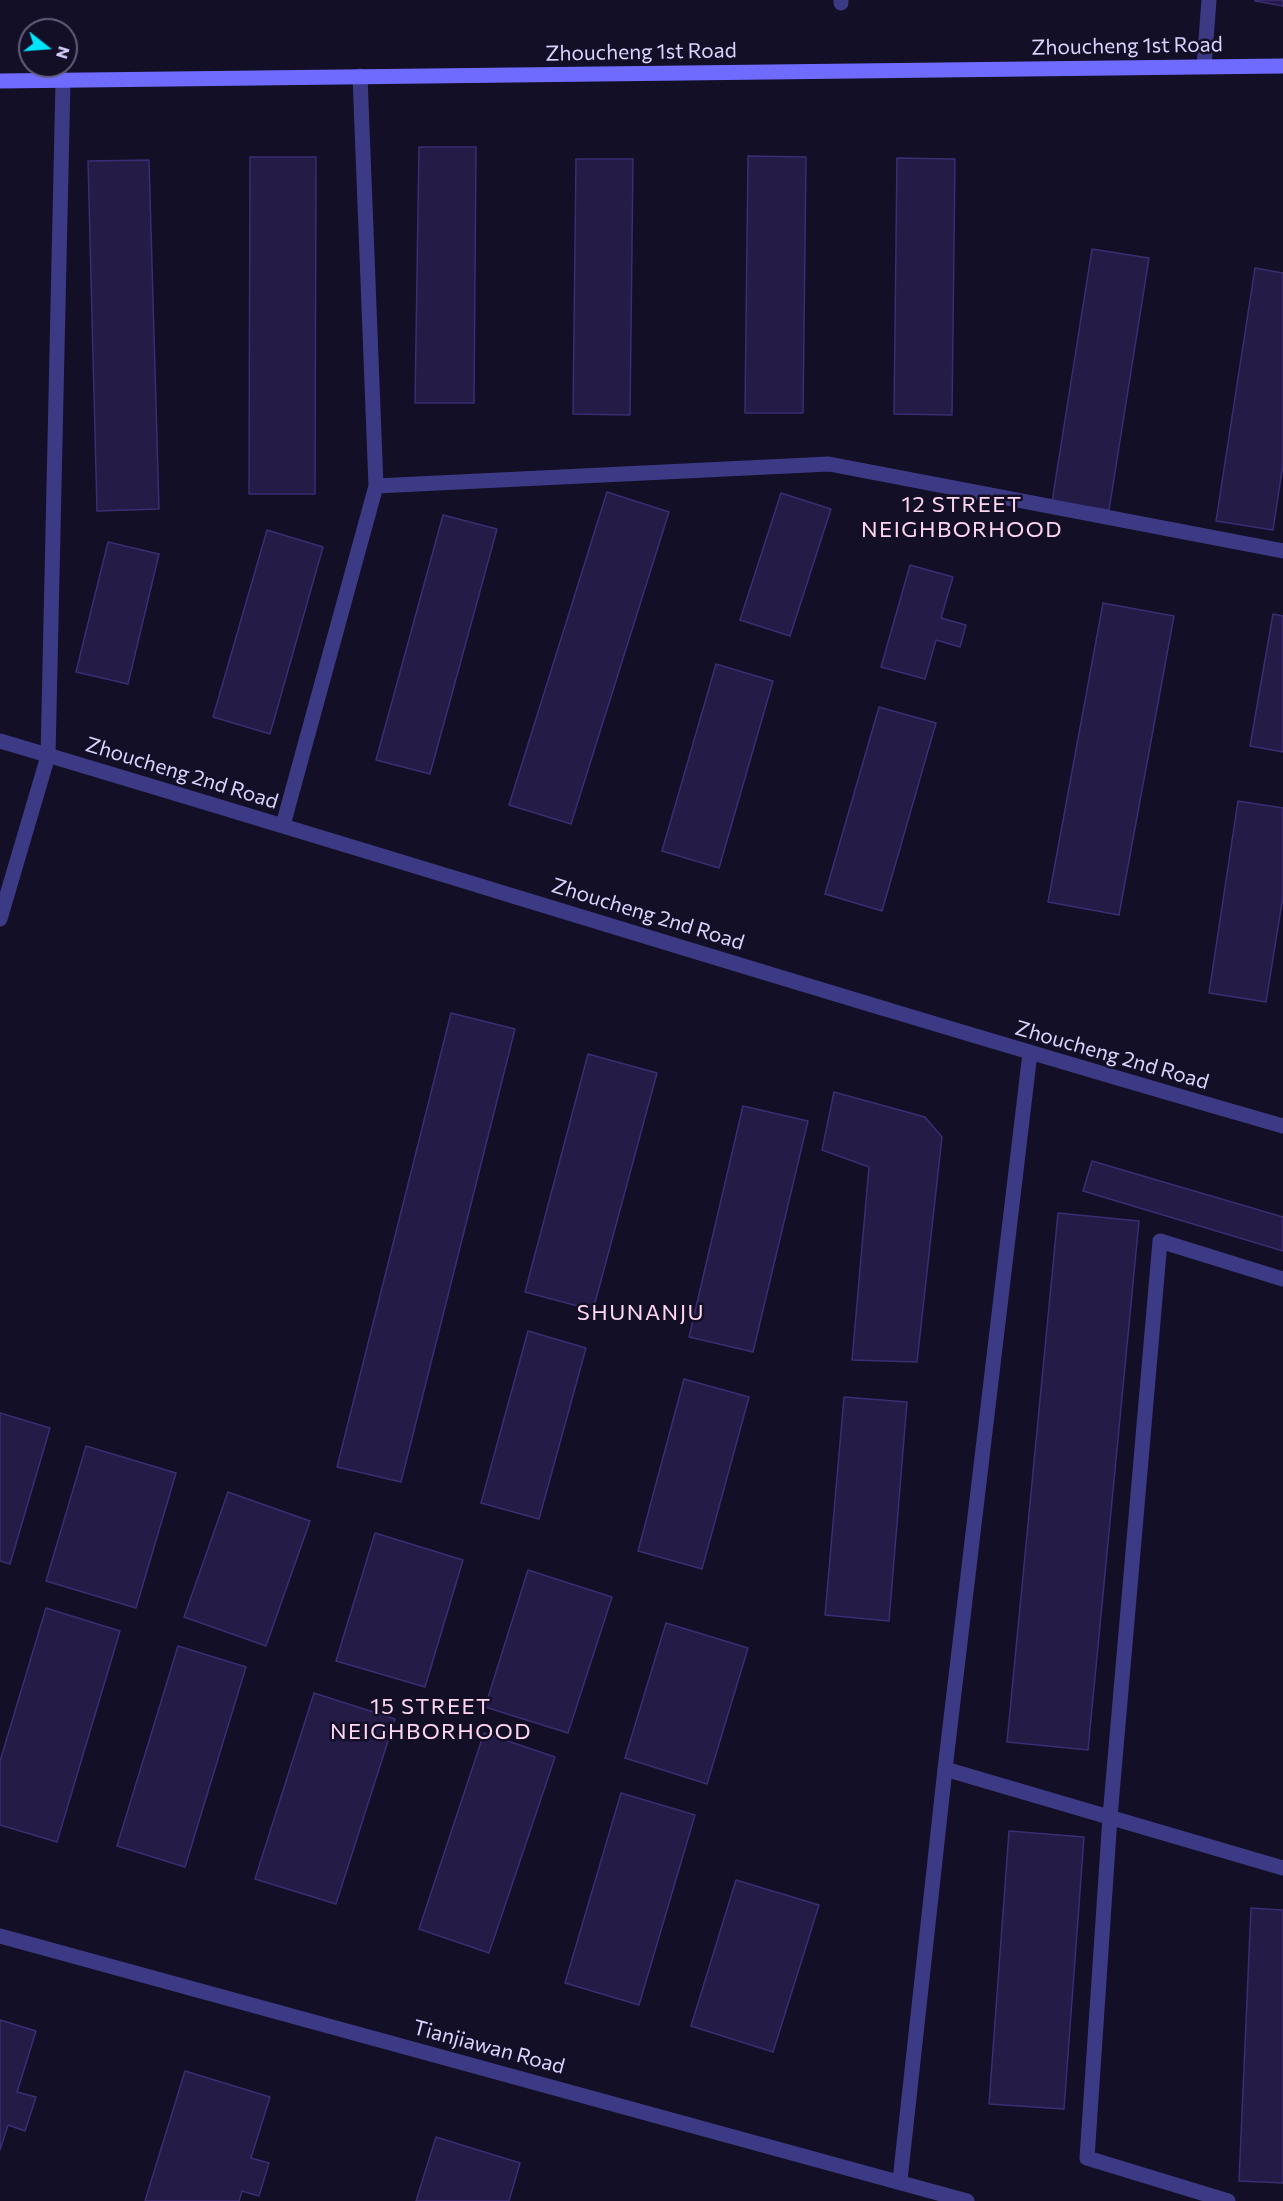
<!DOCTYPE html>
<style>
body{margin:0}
#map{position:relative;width:1283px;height:2201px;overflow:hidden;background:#130f26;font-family:Commissioner,sans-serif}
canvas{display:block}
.north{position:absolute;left:18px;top:18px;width:60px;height:60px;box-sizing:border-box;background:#130f26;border:2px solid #625e7d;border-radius:50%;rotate:107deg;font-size:16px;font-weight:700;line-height:24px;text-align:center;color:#d9d4ff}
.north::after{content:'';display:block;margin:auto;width:21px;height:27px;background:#00e5ff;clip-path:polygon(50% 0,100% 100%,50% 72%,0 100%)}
</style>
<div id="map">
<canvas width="1283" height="2201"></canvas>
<div class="north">N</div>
</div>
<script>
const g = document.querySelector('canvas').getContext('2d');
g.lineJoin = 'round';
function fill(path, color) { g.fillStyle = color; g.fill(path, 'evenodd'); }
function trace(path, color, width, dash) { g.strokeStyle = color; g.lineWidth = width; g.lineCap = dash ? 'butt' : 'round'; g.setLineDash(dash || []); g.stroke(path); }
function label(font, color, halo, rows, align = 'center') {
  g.font = font + ' Commissioner,sans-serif'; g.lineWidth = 5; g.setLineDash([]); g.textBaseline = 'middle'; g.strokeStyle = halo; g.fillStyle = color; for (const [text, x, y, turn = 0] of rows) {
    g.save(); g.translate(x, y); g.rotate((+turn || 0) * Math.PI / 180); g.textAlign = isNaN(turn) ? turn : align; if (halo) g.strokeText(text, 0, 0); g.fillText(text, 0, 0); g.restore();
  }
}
const building = new Path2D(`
 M1283,0V6L1255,1V0Z
 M419,147H476L474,403H415Z
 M748,156L806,157L803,413H745Z
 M250,157H316L315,494H249Z
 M897,158L955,159L952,415L894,414Z
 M576,159H633L630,415L573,414Z
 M149,160L159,509L97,511L88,161Z
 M1092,249L1149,258L1109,510L1052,502Z
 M1255,268L1283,273V464L1273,530L1216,521Z
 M607,492L669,512L571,824L509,805Z
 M781,493L831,509L790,636L740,620Z
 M443,515L497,529L430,774L376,760Z
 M267,530L323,547L270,734L213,717Z
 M108,542L159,554L128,684L76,672Z
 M910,565L953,577L941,618L966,625L960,647L936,640L925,679L881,667Z
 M1103,603L1174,616L1119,915L1048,902Z
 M1273,614L1283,616V752L1250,746Z
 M716,664L773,681L719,868L662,851Z
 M879,707L936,723L882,911L825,894Z
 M1238,801L1283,808V896L1266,1002L1209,993Z
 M451,1013L515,1029L401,1482L337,1467Z
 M588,1054L657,1073L593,1310L525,1292Z
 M834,1092L925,1117L942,1137L917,1362L852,1360L869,1167L822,1150Z
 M743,1106L808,1121L753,1352L689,1337Z
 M1092,1161L1283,1217V1251L1083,1191Z
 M1058,1213L1139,1221L1088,1750L1007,1742Z
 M528,1331L586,1348L539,1519L481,1503Z
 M684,1379L749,1397L702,1569L638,1551Z
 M844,1397L907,1402L889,1621L825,1615Z
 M0,1413L50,1428L10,1564L0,1561Z
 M86,1446L176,1473L136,1608L46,1581Z
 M228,1492L310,1521L266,1646L184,1617Z
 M375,1533L463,1560L425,1687L336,1661Z
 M528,1570L612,1597L568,1733L485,1707Z
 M46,1608L120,1631L57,1842L0,1825V1761Z
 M666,1623L748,1648L707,1784L625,1758Z
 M178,1646L246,1667L185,1867L117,1846Z
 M314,1693L395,1719L336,1904L255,1879Z
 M484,1733L555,1757L489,1953L419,1929Z
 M621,1793L695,1815L639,2005L565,1983Z
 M1009,1831L1084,1837L1064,2109L989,2104Z
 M736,1880L819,1905L773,2052L691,2026Z
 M1251,1908L1283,1910V2183L1239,2181Z
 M0,2020L36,2031L17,2092L36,2097L25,2131L8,2125L0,2150Z
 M185,2071L270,2097L251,2158L269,2163L259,2196L242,2191L239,2201H145Z
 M436,2137L520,2163L509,2201H416Z`);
const lane = new Path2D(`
 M841,3V0
 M360,76L376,486
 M283,825L376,486L829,464L1283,551
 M945,1769L1283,1868
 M1228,2201L1087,2158L1110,1817L1160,1241L1283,1279`);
const street = new Path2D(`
 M1204,66L1209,0
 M0,741C428,868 854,1003 1283,1126
 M0,919L48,756L63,81
 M0,1936L967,2201
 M900,2180L945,1769L1030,1053`);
const secondary = new Path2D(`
 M0,81L1283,66`);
const streetNames = [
 ["Zhoucheng 1st Road",1127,46,-1],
 ["Zhoucheng 1st Road",641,52,-1],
 ["Zhoucheng 2nd Road",182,773,17],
 ["Zhoucheng 2nd Road",648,914,17],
 ["Zhoucheng 2nd Road",1112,1055,16],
 ["Tianjiawan Road",489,2047,15]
];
const neighbourhoodNames = [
 ["12 STREET",962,505],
 ["NEIGHBORHOOD",962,530],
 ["SHUNANJU",641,1313],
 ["15 STREET",431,1707],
 ["NEIGHBORHOOD",431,1732]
];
fill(building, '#241b47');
trace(building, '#3b2d73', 1.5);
trace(lane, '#3d3a85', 15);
trace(street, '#3d3a85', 15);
trace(secondary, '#6f6bff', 15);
label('21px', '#d9d4ff', '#130f26', streetNames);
g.letterSpacing = '1.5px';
label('22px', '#ffd6f0', '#130f26', neighbourhoodNames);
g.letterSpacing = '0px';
</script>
